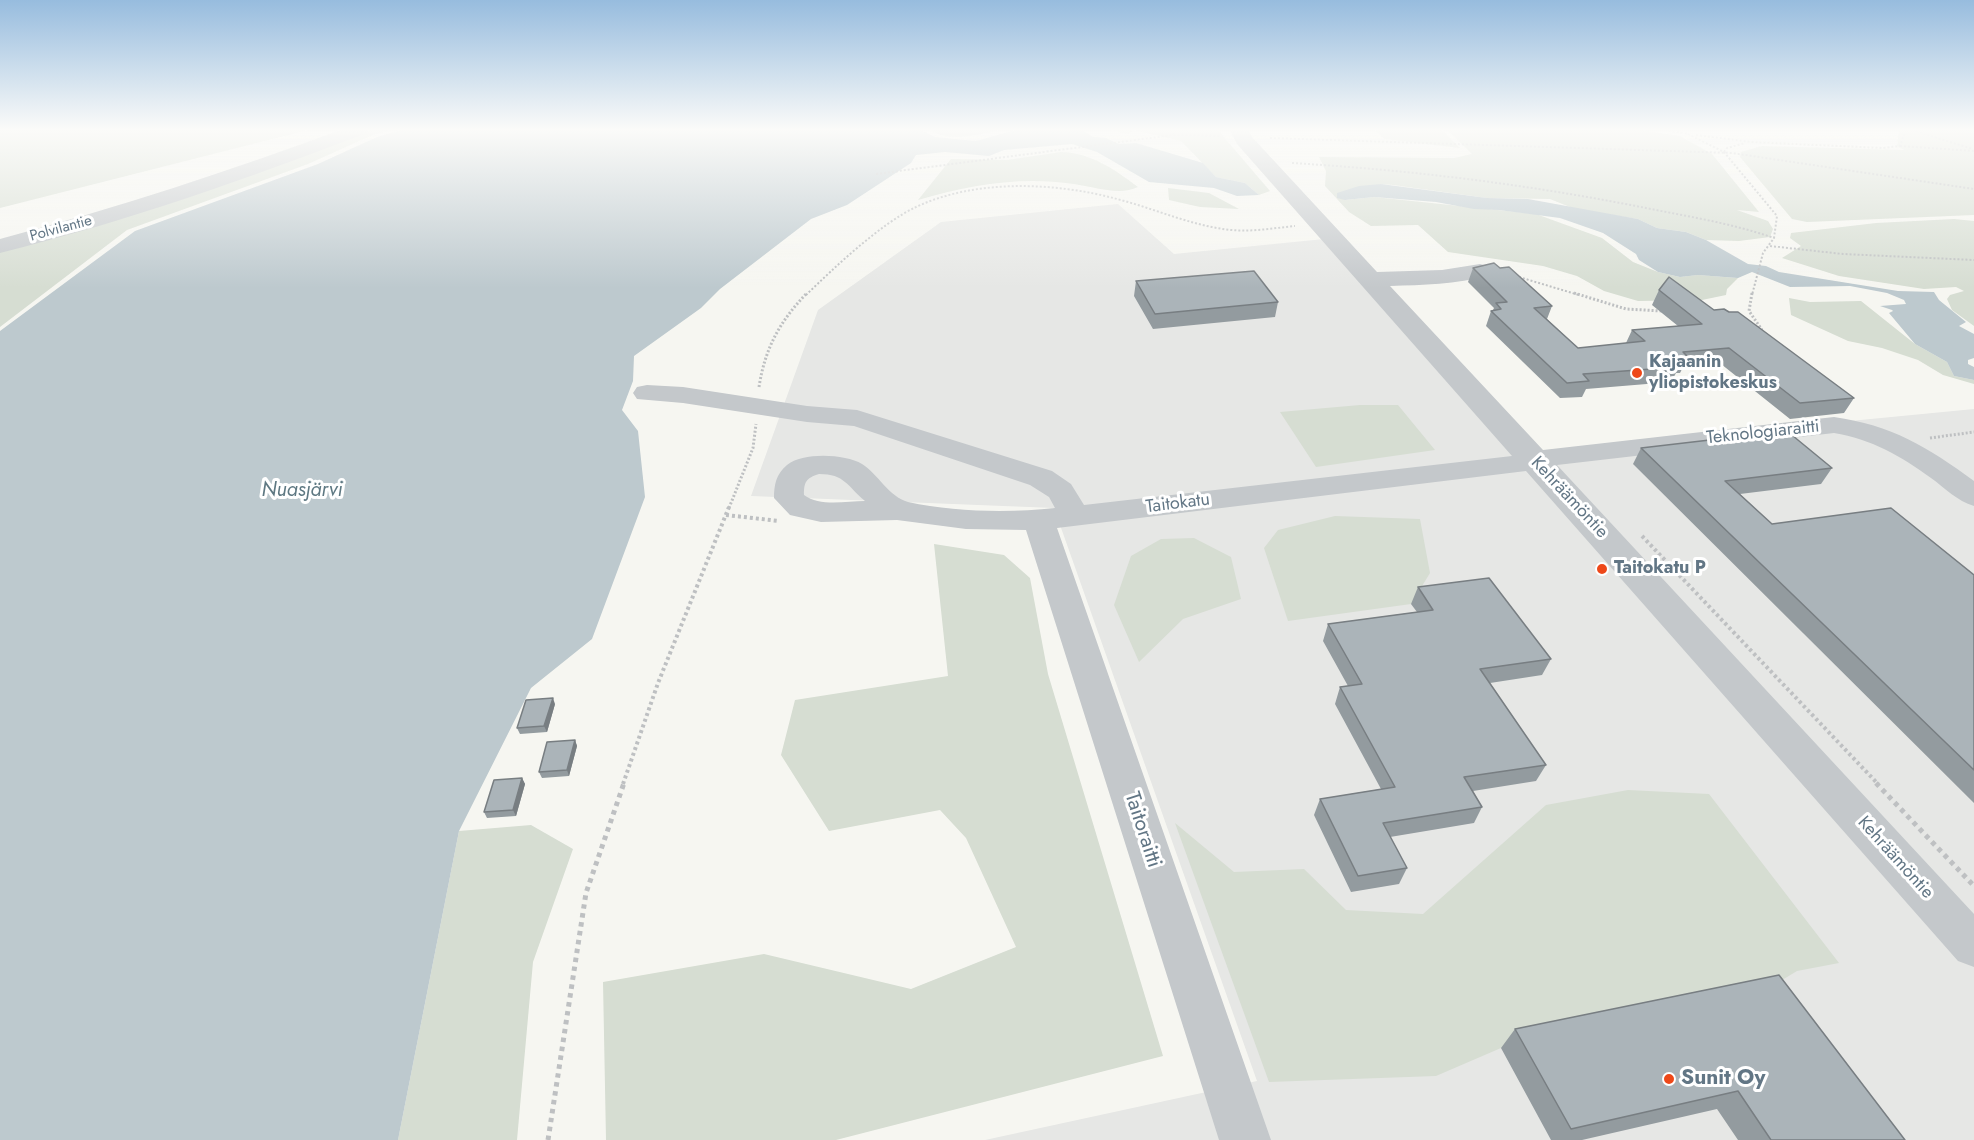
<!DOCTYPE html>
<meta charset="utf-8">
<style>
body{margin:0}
canvas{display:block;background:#f6f6f1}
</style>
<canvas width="1974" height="1140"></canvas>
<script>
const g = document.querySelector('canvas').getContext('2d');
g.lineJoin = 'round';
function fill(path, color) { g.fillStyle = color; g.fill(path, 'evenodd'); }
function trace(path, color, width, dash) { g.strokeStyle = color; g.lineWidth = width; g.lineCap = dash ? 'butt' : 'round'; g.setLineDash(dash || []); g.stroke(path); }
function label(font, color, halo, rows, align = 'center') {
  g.font = font + ' Jost,sans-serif'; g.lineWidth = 6; g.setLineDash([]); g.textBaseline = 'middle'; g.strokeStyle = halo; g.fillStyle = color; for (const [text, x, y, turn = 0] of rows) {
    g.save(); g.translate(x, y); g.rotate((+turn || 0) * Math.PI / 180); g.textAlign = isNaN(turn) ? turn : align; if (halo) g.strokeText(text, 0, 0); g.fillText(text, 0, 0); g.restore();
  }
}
const built = new Path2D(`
 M1118,204L1174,254L1344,237L1540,451L1974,409V1140H985L1257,1081L1054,508L751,496L818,310L941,222Z`);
const green = new Path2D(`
 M0,129H312L0,208Z
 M373,129H394L375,134L308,164L127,230L0,327V250Z
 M928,129H1004C980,134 950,144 928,129Z
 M1105,129H1217L1270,191L1259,195L1245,183L1216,177L1181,141L1133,130L1128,134Z
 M1374,129H1441L1460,148L1384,139Z
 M1446,129H1635L1680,136L1712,154L1759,212L1737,210L1768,221L1773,229L1770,237L1739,241L1706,240L1686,232L1657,228L1638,219L1575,209L1550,199L1487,198L1393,185L1381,184L1345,200L1374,197L1536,214L1602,238L1633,262L1658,272L1680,277L1698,275L1738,278L1727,289L1726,295L1702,300L1638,301L1604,291L1577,276L1543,266L1448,252L1418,225L1371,226L1349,212L1325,186L1326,171L1319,157L1454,158L1472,154Z
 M1899,129H1974V215L1807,222L1792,219L1740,157L1741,152L1762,146L1904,150L1897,146Z
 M1061,152C1091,153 1114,169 1138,187C1119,196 1095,187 1074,184C1020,176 970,185 918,200L951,159L1007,160Z
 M1168,188L1209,193L1239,209L1200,207L1169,200Z
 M1954,219L1974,221V326L1952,310L1947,299L1950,295L1964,291L1956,287L1924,289L1839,276L1782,258L1801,246L1790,238L1791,233L1876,223Z
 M1789,298L1810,302L1861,301L1915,344L1947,362L1954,376L1974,380V384L1943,375L1918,360L1882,348L1848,341L1791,315Z
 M1360,405H1398L1435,450L1316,467L1280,412Z
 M1335,516L1420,519L1430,573L1411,604L1288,621L1264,548L1278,530Z
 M1194,538L1231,557L1241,599L1183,619L1139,662L1114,605L1131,556L1161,539Z
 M934,544L1004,555L1030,578L1048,674L1163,1056L836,1140H606L603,982L764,954L911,989L1016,947L966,838L940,810L829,831L781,755L795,700L948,676Z
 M1628,790L1709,794L1839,963L1797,971L1759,994L1501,1048L1436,1076L1269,1082L1175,823L1234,872L1304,869L1346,910L1423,914L1546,805Z
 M531,825L573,849L533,962L517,1140H398L459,831Z`);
const water = new Path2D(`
 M404,129H918L935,137L976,141L1019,129L1082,130L1093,137L1106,138L1119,144L1136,143L1203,163L1216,177L1245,183L1259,195L1237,196L1214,188L1149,182L1097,152L1072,144L1004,150L989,156L945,152L916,155L911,163L847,205L811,219L720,289L701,308L634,356L633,381L622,410L638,431L645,497L592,639L531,688L459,831L398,1140H0V331L135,231L318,164L377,137Z
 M1381,184L1487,198L1528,199L1638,219L1657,228L1686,232L1706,240L1748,264L1766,266L1779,272L1898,291L1934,292L1939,300L1966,322L1959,326L1974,334V358L1968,360V364L1974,367V380L1954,376L1947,362L1915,344L1889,313L1893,311L1892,310L1880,306L1906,304L1904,300L1887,293L1850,286L1790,287L1752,272L1738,278L1698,275L1680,277L1658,272L1639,260L1636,254L1603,233L1560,218L1499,210L1474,209L1436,202L1374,197L1345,200L1337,198V193L1359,186Z`);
const pathFar3 = new Path2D(`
 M1657,129L1689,134
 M1908,129L1973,149
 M1688,134L1724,152L1777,216L1774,238L1763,253L1752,295
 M1173,135L1176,129
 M1696,135L1751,142L1883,148L1900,146L1906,129
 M1270,138L1732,153L1974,189
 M1900,146L1974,151
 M1724,152L1727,148L1745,143
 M1292,163C1409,170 1525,184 1641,207C1685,216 1731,223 1774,238
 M876,174L1173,135L1221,136
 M1770,246L1843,254L1974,260
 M1519,277L1579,295
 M806,295C835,267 880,224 916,207C975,179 1055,182 1117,199C1156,209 1192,226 1231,230C1253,232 1274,228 1295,226`);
const pathFar2 = new Path2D(`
 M1574,293L1626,309L1662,311
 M1752,293L1749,311L1762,330
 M759,387C765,348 780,321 807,293
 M1930,438L1974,432
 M729,508L753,448L756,424`);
const pathFar1 = new Path2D(`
 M726,515L779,521
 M1642,536L1878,784
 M623,784L658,683L729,507`);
const path = new Path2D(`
 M1876,783L1974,886
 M548,1140L586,893L624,783`);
const minor = new Path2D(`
 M343,129H369L367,133C246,179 125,222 0,253V239C116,208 230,171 343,129Z
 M1229,129H1247L1252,137L1377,272L1442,270L1480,264L1488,266L1492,271L1488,276C1456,284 1423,285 1390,286L1543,450L1834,417C1891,425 1928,447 1974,481V506C1957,501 1945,488 1931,478C1901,456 1871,439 1834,433L1557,465L1974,914V967L1958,961L1526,471L1057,528L1271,1140H1219L1026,530L966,529L897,520L821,522L790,515L774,498C774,485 776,474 787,465C803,452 845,454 862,464C878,474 889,497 908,502C954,512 1009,513 1055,508L1049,497L1030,485L854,426L807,422L683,403L637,399L633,393L637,387L647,385L683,387L807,406L857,410L1052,471L1071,484L1084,505L1512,456L1237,144ZM819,474C845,474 847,486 865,501C846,501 820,507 804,495C804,482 806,478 819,474Z`);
const wall = new Path2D(`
 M1473,268L1552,306L1547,319L1578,348L1626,343L1632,330L1678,326L1652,305L1659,290L1714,310L1854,398L1844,413L1790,419L1721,364L1683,367L1680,373H1676L1671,382L1586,389L1582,397L1560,398L1486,326L1491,311L1493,310L1494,308L1468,282Z
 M1136,281L1278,302L1275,317L1153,329L1134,296Z
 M1641,448L1832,468L1821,484L1740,494L1772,524L1974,575V803L1633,464Z
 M1418,587L1551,659L1542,675L1490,683L1546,765L1536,781L1473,791L1482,807L1474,823L1390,837L1407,868L1399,884L1351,892L1314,815L1320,799L1381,789L1335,704L1340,687L1348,686L1323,641L1328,624L1417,612L1411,604Z
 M555,704L547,732L520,734L517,728Z
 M575,740L577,746L569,776L542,778L539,772Z
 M522,778L525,784L516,816L487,818L484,812Z
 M1779,975L1905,1140H1738L1717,1109L1582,1140H1551L1501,1048L1515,1029Z`);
const shadedWall = new Path2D(`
 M553,698L555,704L547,732L544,726Z
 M575,740L577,746L569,776L567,770Z
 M522,778L525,784L516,816L513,810Z`);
const building = new Path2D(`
 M1494,263L1500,268L1509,267L1552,306L1534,308L1578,348L1645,341L1632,330L1702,324L1659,290L1669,277L1714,310L1724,309L1729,312H1738L1854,398L1800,403L1729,348L1683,352L1688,357L1670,359L1679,367L1583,374L1589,381L1567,383L1491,311L1501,309L1496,303L1507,302L1473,268Z
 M1254,271L1278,302L1155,314L1136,281Z
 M1787,431L1832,468L1725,481L1772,524L1891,508L1974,575V770L1641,448Z
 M1489,578L1551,659L1480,669L1546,765L1464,777L1482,807L1383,823L1407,868L1358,876L1320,799L1395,787L1340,687L1362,684L1328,624L1433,610L1418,587Z
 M553,698L544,726L517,728L526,700Z
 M575,740L567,770L539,772L547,742Z
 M522,778L513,810L484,812L494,780Z
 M1779,975L1905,1140H1771L1738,1091L1571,1129L1515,1029Z`);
const markers = [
 [1637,373,6,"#ee4819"],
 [1602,569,6,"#ee4819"],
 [1669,1079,6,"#ee4819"]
];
const farStreetnames = [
 ["Polvilantie",61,229,-15]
];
const poiNames = [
 ["Kajaanin",1649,363],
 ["yliopistokeskus",1649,384],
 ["Taitokatu P",1614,569]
];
const streetNames = [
 ["Teknologiaraitti",1763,433,-6],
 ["Kehräämöntie",1569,498,47],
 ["Taitokatu",1178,504,-7],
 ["Kehräämöntie",1895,858,48]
];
const waterNames = [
 ["Nuasjärvi",302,491]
];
const nearStreetnames = [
 ["Taitoraitti",1142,830,72]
];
const nearPoinames = [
 ["Sunit Oy",1681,1079]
];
fill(built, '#e6e7e5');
fill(green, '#d6ddd2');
fill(water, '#bdc9ce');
trace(pathFar3, '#bec0c2', 2, [2, 2]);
trace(pathFar2, '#bec0c2', 3, [2, 2]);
trace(pathFar1, '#bec0c2', 4, [3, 3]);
trace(path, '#bec0c2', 5, [4.5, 4.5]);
fill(minor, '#c4c8cb');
fill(wall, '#939b9f');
fill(shadedWall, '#787e82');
fill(building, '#abb4b9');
trace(building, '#787e82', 1.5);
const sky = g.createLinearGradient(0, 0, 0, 288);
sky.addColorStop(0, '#97bcde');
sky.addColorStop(0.45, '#fbfbf9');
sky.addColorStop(1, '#fbfbf900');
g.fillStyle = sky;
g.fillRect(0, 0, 1974, 288);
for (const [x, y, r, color] of markers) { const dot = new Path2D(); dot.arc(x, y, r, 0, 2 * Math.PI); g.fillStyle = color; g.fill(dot); trace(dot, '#fff', 2); }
label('15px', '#627685', '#fff', farStreetnames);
label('bold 18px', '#627685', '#fff', poiNames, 'left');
label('18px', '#627685', '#fff', streetNames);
label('italic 20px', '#5e7882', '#fff', waterNames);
label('21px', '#627685', '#fff', nearStreetnames);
label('bold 21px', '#627685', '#fff', nearPoinames, 'left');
</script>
